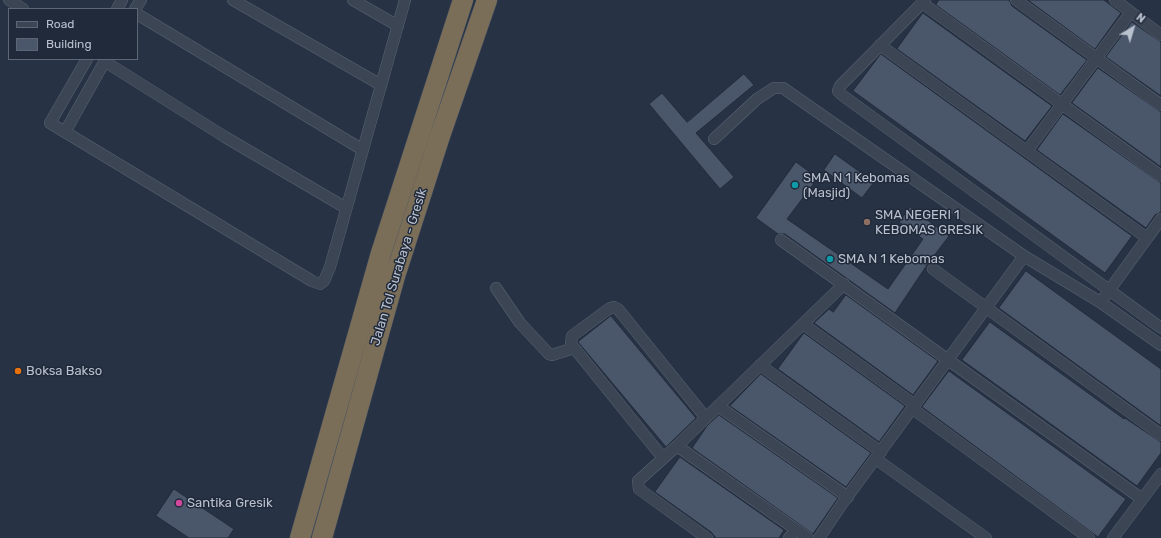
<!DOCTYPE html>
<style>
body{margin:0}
#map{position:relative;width:1161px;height:538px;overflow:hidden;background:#273345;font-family:Rubik,sans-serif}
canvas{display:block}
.legend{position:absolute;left:8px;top:8px;width:130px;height:52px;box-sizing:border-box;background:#202a3a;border:1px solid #5d6675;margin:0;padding:5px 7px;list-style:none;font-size:12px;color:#b9c0ce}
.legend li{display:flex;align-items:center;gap:8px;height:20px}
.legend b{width:20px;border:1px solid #5d6675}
.north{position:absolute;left:1113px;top:8px;width:40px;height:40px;-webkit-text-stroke:3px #202a3a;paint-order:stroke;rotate:38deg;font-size:11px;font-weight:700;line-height:16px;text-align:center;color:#b9c0ce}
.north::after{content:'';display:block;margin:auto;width:14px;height:18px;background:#b9c0ce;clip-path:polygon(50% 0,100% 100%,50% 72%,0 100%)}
</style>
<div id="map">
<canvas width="1161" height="538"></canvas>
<ul class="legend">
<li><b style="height:5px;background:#3b4554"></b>Road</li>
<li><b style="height:11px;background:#4a576b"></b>Building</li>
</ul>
<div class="north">N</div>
</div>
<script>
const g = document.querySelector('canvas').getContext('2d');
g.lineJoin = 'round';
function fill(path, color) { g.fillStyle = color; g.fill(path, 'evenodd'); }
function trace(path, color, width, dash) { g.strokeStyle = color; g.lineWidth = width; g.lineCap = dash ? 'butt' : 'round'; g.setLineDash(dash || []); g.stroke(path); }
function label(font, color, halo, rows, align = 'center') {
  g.font = font + ' Rubik,sans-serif'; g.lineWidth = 3; g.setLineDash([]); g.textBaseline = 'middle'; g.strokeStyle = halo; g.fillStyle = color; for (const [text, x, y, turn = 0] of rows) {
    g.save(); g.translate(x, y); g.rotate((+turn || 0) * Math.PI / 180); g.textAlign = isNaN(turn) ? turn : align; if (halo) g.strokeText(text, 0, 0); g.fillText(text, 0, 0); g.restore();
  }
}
const building = new Path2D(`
 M939,0H1009L1012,6L1087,60L1060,95L936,5Z
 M1028,0H1104L1121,13L1095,49Z
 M923,13L1052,106L1025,141L897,49Z
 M1132,22L1161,42V96L1106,57Z
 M881,54L1132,236L1105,273L853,91Z
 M1098,68L1161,112V167L1072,103Z
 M744,74L754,85L696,133L734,177L720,189L649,104L662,93L687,122Z
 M1063,114L1161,183V212L1155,215L1146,228L1037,150Z
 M835,154L874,182L862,198L824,170Z
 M796,162L818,178L787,219L888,289L923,239L899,222L910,207L949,236L927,265L895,313L785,234H778L756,218Z
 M1026,271L1161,369V426L999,308Z
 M846,295L938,361L913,395L814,323L829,309L833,312Z
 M611,316L696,418L666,447L578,342Z
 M990,322L1124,419L1125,418L1161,442V453L1137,486L962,360Z
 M804,333L905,406L879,442L778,369Z
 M949,371L1126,499L1098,537L922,407Z
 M761,374L871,453L846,487L730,406Z
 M719,415L838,498L813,534L692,448L707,426Z
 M680,457L784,530L779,538H716L711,532L655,492Z
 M174,489L234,529L228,538H189L156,516Z`);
const minor = new Path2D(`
 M9,0L23,9
 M233,0L381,85
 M353,0L398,26
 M925,0L840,86L838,91L842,95L1161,328
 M1016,0L1161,105
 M1115,0L1161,35
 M922,3L1161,176
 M117,9L122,0
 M135,9L141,0
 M137,14L363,150
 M880,45L1147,238
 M87,59L50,123L312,281L320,284L324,281L330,267L405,0
 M104,61L225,137L346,208
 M65,132L106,59
 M714,139L757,99L774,88H783L1024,256L1100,302L1161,345
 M1027,151L1131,12
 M781,240L1142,499
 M933,269L1161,435
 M496,288L520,323L549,354L552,355L574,348
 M1105,296L1161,219
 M803,324L915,405
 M760,365L881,452
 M718,406L848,497
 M913,409L1089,538
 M677,446L808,538
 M663,458L571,344L572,336L610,308L614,307L618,309L706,418
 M876,459L986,538
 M707,538L639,489L638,481L677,446L844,284
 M789,538L796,530
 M819,538L842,504L1024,256
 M1113,538L1161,474`);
const motorway = new Path2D(`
 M300,538L381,253L463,0
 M322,538L395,276L440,136L487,0`);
const markers = [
 [795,185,4,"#0f9aa8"],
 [867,222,4,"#8d6e63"],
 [830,259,4,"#0f9aa8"],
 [18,371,4,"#e8710a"],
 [179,503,4,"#d1479c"]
];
const poiNames = [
 ["SMA N 1 Kebomas",803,178],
 ["(Masjid)",803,193],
 ["SMA NEGERI 1",875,215],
 ["KEBOMAS GRESIK",875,230],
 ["SMA N 1 Kebomas",838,259],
 ["Boksa Bakso",26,371],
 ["Santika Gresik",187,503]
];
const streetNames = [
 ["Jalan Tol Surabaya - Gresik",399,267,-73]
];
fill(building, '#4a576b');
trace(building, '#222c3c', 1);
trace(minor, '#5a6372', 12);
trace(motorway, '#46505f', 21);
trace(minor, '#3b4554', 11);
trace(motorway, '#7b6e58', 20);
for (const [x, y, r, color] of markers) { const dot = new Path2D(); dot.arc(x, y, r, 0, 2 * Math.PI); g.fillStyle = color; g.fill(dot); trace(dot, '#202a3a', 1.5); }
label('13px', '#b9c0ce', '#202a3a', poiNames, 'left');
label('13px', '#b9c0ce', '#202a3a', streetNames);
</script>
